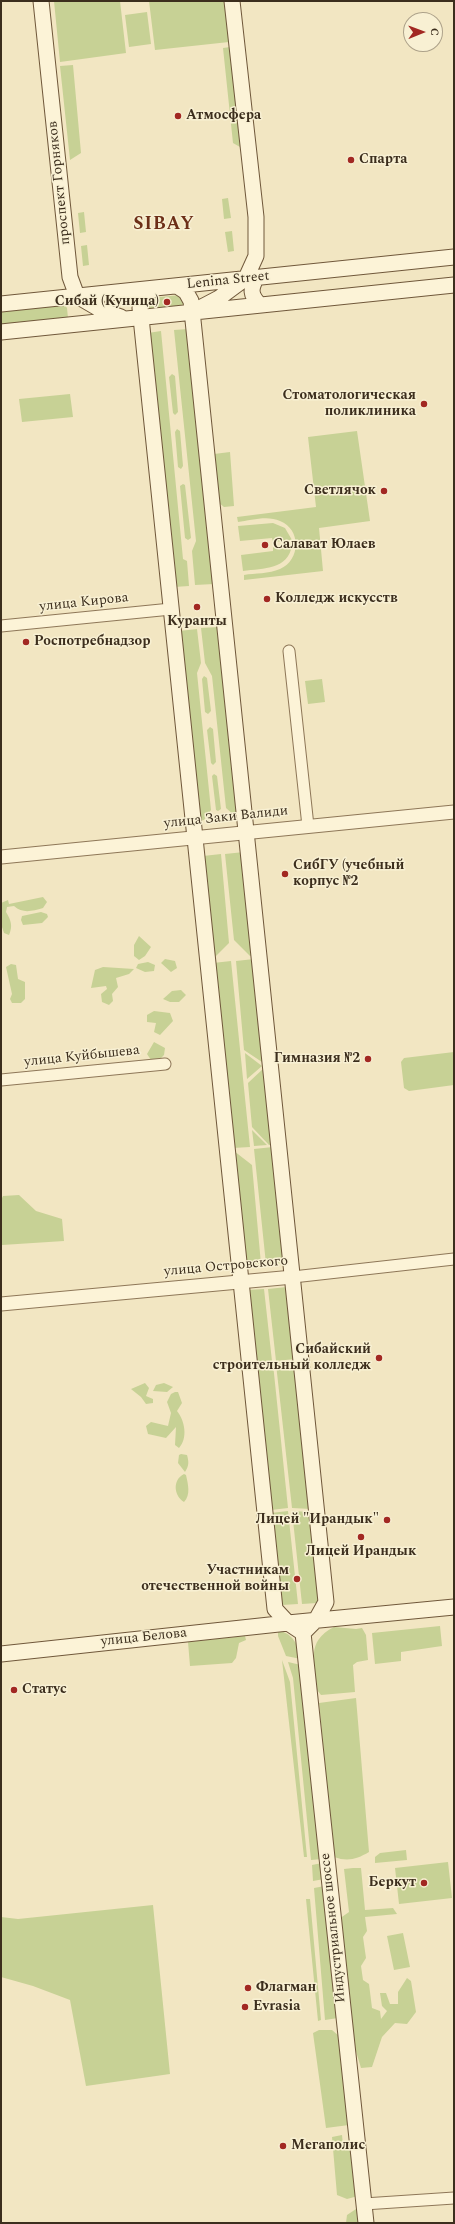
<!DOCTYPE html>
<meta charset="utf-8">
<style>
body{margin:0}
#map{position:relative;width:455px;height:2224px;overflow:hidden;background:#f2e6c2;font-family:Spectral,serif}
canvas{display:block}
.frame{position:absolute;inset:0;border:2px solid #3c2e1d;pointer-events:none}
.north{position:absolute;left:403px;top:12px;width:40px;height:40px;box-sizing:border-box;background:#f8f0d3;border:1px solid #ada28a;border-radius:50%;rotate:89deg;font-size:11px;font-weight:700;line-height:16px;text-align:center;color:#3c2e1d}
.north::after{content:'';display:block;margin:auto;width:14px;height:18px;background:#a22822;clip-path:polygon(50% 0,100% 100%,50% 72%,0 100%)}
</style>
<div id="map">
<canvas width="455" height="2224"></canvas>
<div class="frame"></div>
<div class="north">С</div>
</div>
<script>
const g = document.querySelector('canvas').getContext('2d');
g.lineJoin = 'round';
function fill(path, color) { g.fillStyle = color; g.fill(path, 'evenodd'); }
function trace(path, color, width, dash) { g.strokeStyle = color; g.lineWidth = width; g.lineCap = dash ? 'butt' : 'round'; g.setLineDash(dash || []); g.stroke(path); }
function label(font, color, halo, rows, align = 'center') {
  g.font = font + ' Spectral,serif'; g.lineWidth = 3; g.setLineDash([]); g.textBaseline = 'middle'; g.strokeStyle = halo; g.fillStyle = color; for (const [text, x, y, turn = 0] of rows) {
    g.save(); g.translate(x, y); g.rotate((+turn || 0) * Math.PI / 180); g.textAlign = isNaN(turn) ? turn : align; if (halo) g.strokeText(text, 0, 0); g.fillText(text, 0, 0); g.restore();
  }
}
const green = new Path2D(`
 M54,1H120L126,53L60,62Z
 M149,1H225L229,42L155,50Z
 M147,12L151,44L129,47L125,15Z
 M230,47L240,147L233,143L223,48Z
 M73,65L81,153L70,160L60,66Z
 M228,198L231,218L224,219L222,199Z
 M84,212L86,232L80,233L78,213Z
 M232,231L234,251L228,252L225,232Z
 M87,245L89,265L83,266L81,246Z
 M180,295L185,305L182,306L152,310L146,306L151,298Z
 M64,304L67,308L68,318L1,329V309Z
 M188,329L214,584L195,585L192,551L196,541L174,330Z
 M161,331L183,559L187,561L189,586L174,587L148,333Z
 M172,374L175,376L178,412L175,415L173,413L169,377Z
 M70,394L73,417L22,422L19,399Z
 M177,429L180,431L183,466L181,469L178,467L175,432Z
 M357,431L370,521L319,528L323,571L244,580V575C255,573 269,574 280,569C301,560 301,529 280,521C268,515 251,520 238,522L237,517L316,507L308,437Z
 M230,452L234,506L224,507L218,502L214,454Z
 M183,484L185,485L191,538L188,540L185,538L180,486Z
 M273,523L285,528L292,540L273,542L272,538L240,541L238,526Z
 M292,545C288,570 264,568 243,571L241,555L273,551V547Z
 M219,627L240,815L235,816L226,808L212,676L205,663L201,628Z
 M197,629L201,663L197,673L211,810L204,820L199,821L179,631Z
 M204,676L207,678L211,711L208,714L205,712L202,679Z
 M322,679L325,702L308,704L305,681Z
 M210,727L213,729L216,762L213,765L211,763L207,730Z
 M214,774L217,776L221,809L218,811L216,810L212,776Z
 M244,852L254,955L250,956L234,940L225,854Z
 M221,854L229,943L213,959L203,856Z
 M43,897L47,902L43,908C32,911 23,914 14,906L7,907L6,912C11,920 13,926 9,935L4,933L1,924V903L8,900L9,904Z
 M41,912L47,914L48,917L42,923L23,925L21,920L22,916Z
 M139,936L151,947L145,956L139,960L134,956V945Z
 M165,959L175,961L177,968L171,972L161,963Z
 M254,959L265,1064L244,1050L236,961Z
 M231,961L250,1147L233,1148L213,963Z
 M148,962L155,965L154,971L145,972L136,968L138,964Z
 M11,964L16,965L18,979L25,982V999L21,1003H12L10,999L12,994L6,967Z
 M103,967L134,969L129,974L116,978L118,987L112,994L113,1001L109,1005L102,1002L101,994L107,989L106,986L91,988L95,970Z
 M181,990L186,995L179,1002H170L163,999L172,991Z
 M154,1011L170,1013L173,1021L160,1035L154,1032L156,1023L147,1022V1015Z
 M154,1042L165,1048L164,1055L159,1060H151L147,1054Z
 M454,1052V1085L409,1091L404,1088L401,1062L404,1058Z
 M245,1053L262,1066L247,1079Z
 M265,1067L273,1145H269L252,1127L248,1083Z
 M252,1130L267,1145L254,1146Z
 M273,1147L284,1263L266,1264L254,1149Z
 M234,1151L252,1165L261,1264L245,1265Z
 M19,1195L36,1211L62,1219L64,1241L2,1245L1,1200L3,1196Z
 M287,1287L295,1359L276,1361L268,1289Z
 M264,1289L272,1361L255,1363L247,1290Z
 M295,1362L311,1509L292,1508L276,1364Z
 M273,1364L288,1508L271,1510L255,1366Z
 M145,1383L149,1388L146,1396L153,1399V1403L146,1404L141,1397L131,1389Z
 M164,1383L173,1387L167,1392L153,1391L156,1385Z
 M175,1392H178L182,1403L177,1411C185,1421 188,1438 179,1448L175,1445L176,1427L166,1438L148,1434L146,1426L151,1422L168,1426L171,1413L167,1402L171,1394Z
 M181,1454L187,1455C189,1462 189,1466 185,1472L178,1463L179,1455Z
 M184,1474L186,1475C188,1484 191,1495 184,1502C174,1496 172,1480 184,1474Z
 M288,1511L298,1604L282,1605L271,1513Z
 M292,1511L311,1512L319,1602L317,1603L302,1604Z
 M440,1626L442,1646L401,1652V1661L375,1664L372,1633Z
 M334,1627L356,1629L362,1628L366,1635L368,1660L357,1662L353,1665L355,1692L321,1695L317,1690C315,1662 305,1642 334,1627Z
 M278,1630C293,1634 298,1644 301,1659L286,1656L278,1636Z
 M245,1636L246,1640L239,1643L236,1658L232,1663L190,1666L188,1642Z
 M282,1660L290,1682L307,1857H304Z
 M288,1662L301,1665L322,1859L311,1860L293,1678Z
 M356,1698L369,1852C357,1859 348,1862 334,1857L319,1703Z
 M406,1850L407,1860L375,1863V1857L380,1853Z
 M448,1862L452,1898L399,1904L395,1868Z
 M322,1863L324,1879L313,1881L312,1865Z
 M353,1868H361L365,1910L393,1908L397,1914L365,1917L367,1931L363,1937L366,1958L361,1966L363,1980L369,1984L372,2008L380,2011L381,2019L387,2011L382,2006L380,1993H386L390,2004H398V1992L407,1978L411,1981L416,2012L407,2024L395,2023L382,2037L372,2067L361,2068L355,2048L339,1919L349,1912L344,1869Z
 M325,1886L338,2018L325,2020L314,1888Z
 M306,1899H310L321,2020L318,2021Z
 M153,1905L170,2074L86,2086L70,2000L33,1986L1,1977V1917L18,1919Z
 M403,1933L410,1967L394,1970L387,1936Z
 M319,2030H332L339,2036L349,2125L326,2128L313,2033Z
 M342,2135L343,2145L352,2144L358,2196L347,2199L337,2195L332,2137Z
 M356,2209L361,2214L362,2223H346L347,2215Z`);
const minor = new Path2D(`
 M1,626L171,609
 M289,651L308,826
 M1,1080L165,1064
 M293,1277L454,1259
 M364,2204L454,2198`);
const tertiary = new Path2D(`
 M1,857L454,812
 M1,1304L293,1277`);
const secondary = new Path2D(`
 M41,1L70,277L77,296L101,310L121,317
 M257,277C250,289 250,295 260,305
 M177,286L186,292L191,301L326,1602L316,1620L303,1633
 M155,288L144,296L140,308L275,1609L288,1623L303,1633
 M1,304L454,257
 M198,309L219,298L246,278L256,256V217L232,1
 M1,332L454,285
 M303,1633L366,2223
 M1,1654L288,1623L454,1607`);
const markers = [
 [178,116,4,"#a22822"],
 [351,160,4,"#a22822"],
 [167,302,4,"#a22822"],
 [424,404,4,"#a22822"],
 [384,491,4,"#a22822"],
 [265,545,4,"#a22822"],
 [267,599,4,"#a22822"],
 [197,607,4,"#a22822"],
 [26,642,4,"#a22822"],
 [285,874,4,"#a22822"],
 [368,1059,4,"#a22822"],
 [379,1358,4,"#a22822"],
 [387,1520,4,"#a22822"],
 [361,1537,4,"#a22822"],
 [297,1579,4,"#a22822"],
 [14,1690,4,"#a22822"],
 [424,1883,4,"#a22822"],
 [248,1988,4,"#a22822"],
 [245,2007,4,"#a22822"],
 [283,2146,4,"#a22822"]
];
const poiNames = [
 ["Атмосфера",186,116],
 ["Спарта",359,160],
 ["Сибай (Куница)",159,302,"right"],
 ["Стоматологическая",416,396,"right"],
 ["поликлиника",416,412,"right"],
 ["Светлячок",376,491,"right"],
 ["Салават Юлаев",273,545],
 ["Колледж искусств",275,599],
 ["Куранты",197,622,"center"],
 ["Роспотребнадзор",34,642],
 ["СибГУ (учебный",293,866],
 ["корпус №2",293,882],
 ["Гимназия №2",360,1059,"right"],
 ["Сибайский",371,1350,"right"],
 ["строительный колледж",371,1366,"right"],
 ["Лицей \"Ирандык\"",379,1520,"right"],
 ["Лицей Ирандык",361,1552,"center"],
 ["Участникам",289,1571,"right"],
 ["отечественной войны",289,1587,"right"],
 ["Статус",22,1690],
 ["Беркут",416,1883,"right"],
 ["Флагман",256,1988],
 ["Evrasia",253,2007],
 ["Мегаполис",291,2146]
];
const streetNames = [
 ["проспект Горняков",60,183,-96],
 ["Lenina Street",228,281,-6],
 ["улица Кирова",84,603,-6],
 ["улица Заки Валиди",226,818,-6],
 ["улица Куйбышева",82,1057,-6],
 ["улица Островского",226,1267,-5],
 ["улица Белова",144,1638,-6],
 ["Индустриальное шоссе",334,1928,-96]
];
const districtNames = [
 ["SIBAY",164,225]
];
fill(green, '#c7d195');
trace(minor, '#8e7758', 13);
trace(tertiary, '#8e7758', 15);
trace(secondary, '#70583b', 17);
trace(minor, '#fcf3d7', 11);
trace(tertiary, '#fcf3d7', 13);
trace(secondary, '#fcf3d7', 15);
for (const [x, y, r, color] of markers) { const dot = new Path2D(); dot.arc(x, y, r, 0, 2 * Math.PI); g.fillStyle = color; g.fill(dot); trace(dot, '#f8f0d3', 1.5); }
label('bold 14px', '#3c2e1d', '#f8f0d3', poiNames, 'left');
label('14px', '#3c2e1d', '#f8f0d3', streetNames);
g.letterSpacing = '1px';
label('bold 18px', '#6d2f18', '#f8f0d3', districtNames);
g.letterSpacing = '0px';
</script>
